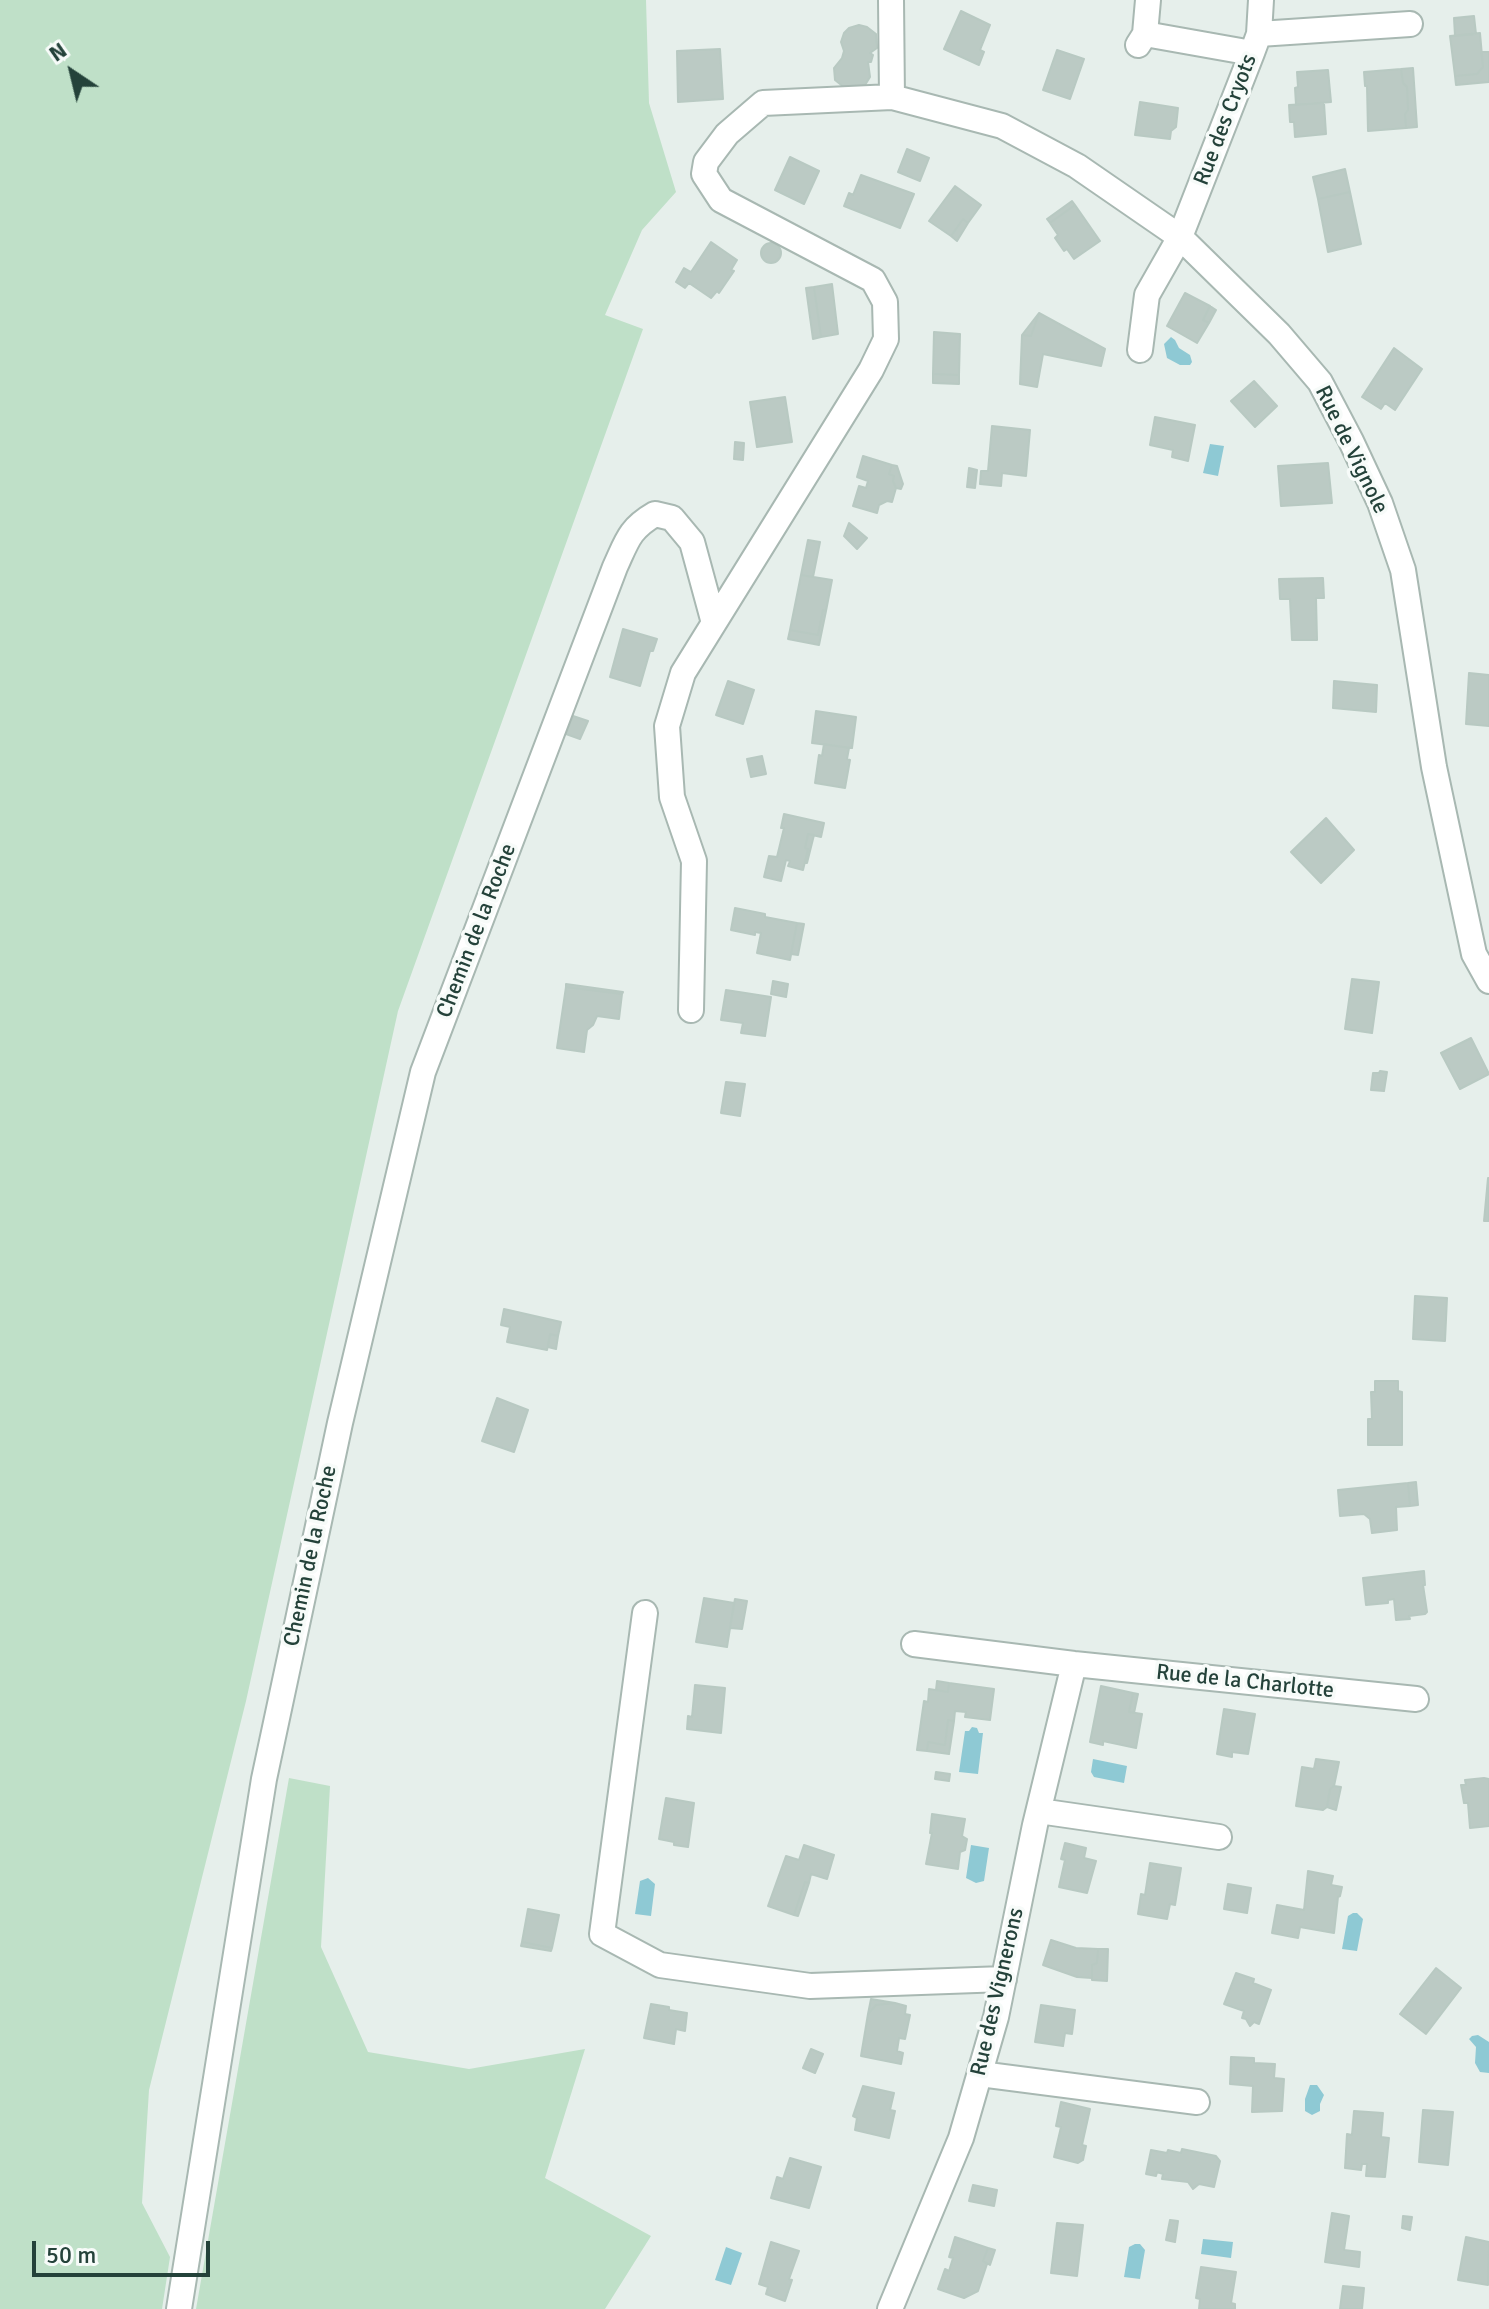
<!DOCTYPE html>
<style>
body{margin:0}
#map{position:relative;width:1489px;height:2309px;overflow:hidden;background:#e6efeb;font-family:Signika,sans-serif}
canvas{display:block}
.north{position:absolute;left:32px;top:32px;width:80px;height:80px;-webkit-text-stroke:6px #f7fbf9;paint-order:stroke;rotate:325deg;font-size:22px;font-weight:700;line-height:32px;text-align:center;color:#24423a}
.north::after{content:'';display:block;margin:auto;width:28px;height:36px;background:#24423a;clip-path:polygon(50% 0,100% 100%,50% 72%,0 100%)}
.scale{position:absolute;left:32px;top:2241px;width:178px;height:36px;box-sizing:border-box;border:4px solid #24423a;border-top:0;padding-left:10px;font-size:24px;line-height:28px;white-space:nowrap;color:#24423a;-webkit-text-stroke:6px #f7fbf9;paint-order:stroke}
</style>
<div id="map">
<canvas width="1489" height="2309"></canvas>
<div class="north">N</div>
<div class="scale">50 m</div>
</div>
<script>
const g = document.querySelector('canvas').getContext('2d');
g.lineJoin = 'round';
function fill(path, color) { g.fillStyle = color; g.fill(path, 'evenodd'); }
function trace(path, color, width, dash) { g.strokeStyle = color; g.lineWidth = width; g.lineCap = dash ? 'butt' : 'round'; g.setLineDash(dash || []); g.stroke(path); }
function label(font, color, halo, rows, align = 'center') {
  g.font = font + ' Signika,sans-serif'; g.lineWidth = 7; g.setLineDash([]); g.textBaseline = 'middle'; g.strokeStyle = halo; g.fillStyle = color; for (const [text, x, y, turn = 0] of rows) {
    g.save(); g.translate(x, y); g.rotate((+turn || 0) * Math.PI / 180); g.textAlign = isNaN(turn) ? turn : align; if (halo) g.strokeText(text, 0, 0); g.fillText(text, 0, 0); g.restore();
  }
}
const green = new Path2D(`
 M0,0H646L649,103L676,192L642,230L605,315L643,329L398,1011L246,1701L149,2090L142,2203L170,2257L162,2309H0Z
 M289,1778L330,1786L321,1947L368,2052L469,2069L585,2049L545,2178L651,2236L605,2309H196Z`);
const water = new Path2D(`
 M1171,337L1175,340L1179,348L1190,355L1192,362L1190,365H1180L1167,358L1164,344Z
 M1210,444L1224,446L1218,476L1203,473Z
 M972,1727L977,1728L979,1733H983L978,1774L959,1772L965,1731H969Z
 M1093,1759L1127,1766L1124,1783L1094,1777L1091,1772Z
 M971,1845L989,1848L984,1881L976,1883L966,1878Z
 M648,1878L655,1884L651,1916L635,1914L640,1881Z
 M1353,1913H1357L1363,1919L1357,1951L1342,1949L1348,1916Z
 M1478,2035L1489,2042V2073L1480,2072L1475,2063L1476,2047L1469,2039L1472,2036Z
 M1310,2085H1317L1324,2095L1320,2104V2111L1312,2115L1305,2111V2099Z
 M1203,2239L1233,2242L1231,2258L1201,2254Z
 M1135,2244H1140L1145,2250L1140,2279L1124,2277L1129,2247Z
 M726,2247L742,2253L731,2285L715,2280Z`);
const building = new Path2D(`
 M961,11L990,25L980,50L984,52L979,65L944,49Z
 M1474,16L1476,34L1455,36L1454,18Z
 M859,25L867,27L876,34L877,48L870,53L873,55L871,62H868L870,77L865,85L845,88L835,80L834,68L842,58L844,51L841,42L844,33L849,28Z
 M1480,33L1483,67L1477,74L1455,76L1450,36Z
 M720,49L723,99L678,102L677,51Z
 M1057,50L1084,59L1070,99L1043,90Z
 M1481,52H1489V82L1456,85L1455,76L1477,74L1483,67Z
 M1413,68L1417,127L1406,128L1405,114L1408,110L1407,87L1403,83L1401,69Z
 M1401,69L1403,83L1407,87L1408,110L1405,114L1406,128L1368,131L1367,86H1365L1364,72Z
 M1328,70L1331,102L1296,105L1295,88L1298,87L1297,72Z
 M1140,102L1178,108L1176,127L1171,131L1170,139L1135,135Z
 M1324,103L1326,134L1295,137L1294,122H1290L1289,105Z
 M907,149L929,158L920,181L898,172Z
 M790,157L819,171L804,204L775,190Z
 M1345,169L1350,192L1318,199L1313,177Z
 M861,175L914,194L900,228L844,206L849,193L853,195Z
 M955,186L981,205L968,223L963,219L951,236L929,221Z
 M1350,192L1361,244L1328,252L1318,199Z
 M1072,201L1075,205L1050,223L1047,219Z
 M1075,205L1100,241L1074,259L1067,249L1064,251L1055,238L1058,235L1050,223Z
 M963,219L968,223L957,241L951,236Z
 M711,242L737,260L731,270L734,271L719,293L717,291L711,298L689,283L685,288L676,282L684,268L691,272Z
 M761 253a10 10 0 1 1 20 0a10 10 0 1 1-20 0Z
 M832,284L838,334L821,337L814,287Z
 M814,287L821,337L813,339L806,288Z
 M1185,293L1210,306L1203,320L1209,323L1197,343L1167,326Z
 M1210,306L1216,310L1209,323L1203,320Z
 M1039,313L1105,349L1101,366L1043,354L1037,387L1020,384L1022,335L1031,336Z
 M1039,313L1031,336L1022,335Z
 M934,332L960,334L959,375L933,374Z
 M1394,348L1422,369L1395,410L1385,403L1381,409L1362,397Z
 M933,374L959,375V384L933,383Z
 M1254,381L1277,406L1255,427L1231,401Z
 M785,397L792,442L757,447L750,402Z
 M1155,417L1195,425L1188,461L1172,457L1173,450L1150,445Z
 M992,426L1030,430L1026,476L1002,473L1001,486L980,484L981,471H988Z
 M735,442L744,443L743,460L734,459Z
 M863,456L892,465L889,474L894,476L893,481L896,488L892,502L887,501L879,505L877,513L853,506L859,486L866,488L868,481L857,477Z
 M1328,463L1332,503L1281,506L1278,466Z
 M892,465L897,466L903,484L901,489L896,488L893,481L894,476L889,474Z
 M969,468L977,470L975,488L967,487Z
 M849,523L867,538L857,549L844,536Z
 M808,540L820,542L813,577L801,575Z
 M801,575L832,580L826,611L823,610L818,635L790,630Z
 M1323,578L1324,598H1316L1317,640H1292L1290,599H1280L1279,579Z
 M823,610L826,611L819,645L788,639L790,630L818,635Z
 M623,629L657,639L653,651H650L640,686L610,677Z
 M1469,673L1489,675V726L1466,724Z
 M728,681L754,690L743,724L716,715Z
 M1334,681L1377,685L1376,712L1333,708Z
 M816,711L856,717L852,748L812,743Z
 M573,716L588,721L580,739L566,734Z
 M824,744L849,748L847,759L850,760L845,788L815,783L819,755L822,756Z
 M762,756L766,774L751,777L747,759Z
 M784,814L824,823L821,837L808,834L805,848L808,849L803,870L788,866L790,861L786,860L781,881L764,877L769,856L777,857L784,828H781Z
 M1326,818L1354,850L1321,883L1291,852Z
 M808,834L814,835L807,863H805L808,849L805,848Z
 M735,908L765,914V917L797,923L790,960L757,953L761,933L755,932V935L731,930Z
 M797,923L804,924L798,955L791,954Z
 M1352,979L1379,982L1372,1033L1345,1029Z
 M773,981L788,984L786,997L771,994Z
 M566,984L623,992L622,994L566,987Z
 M566,987L622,994L619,1019L597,1016L593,1025L587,1030L584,1052L557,1048Z
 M726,990L771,997L765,1036L741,1033L743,1023L721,1020Z
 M1471,1038L1489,1074L1460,1089L1441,1053Z
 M1380,1071L1387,1072L1384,1091L1371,1090L1373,1073H1379Z
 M726,1082L745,1084L740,1116L721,1113Z
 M1488,1178H1489V1221H1484Z
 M1415,1296L1447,1298L1445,1341L1413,1339Z
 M504,1309L561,1322L558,1336L550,1334L547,1350L507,1342L510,1327L501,1325Z
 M550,1334L558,1336L556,1349L548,1347Z
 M1375,1381H1398V1391L1402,1392V1445H1368V1419H1372L1371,1392H1375Z
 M497,1398L528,1410L514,1452L482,1441Z
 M1416,1482L1418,1505L1410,1506L1408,1483Z
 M1408,1483L1410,1506L1396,1507L1397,1530L1372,1533L1370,1519L1364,1514L1340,1516L1338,1490Z
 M1424,1571L1425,1585H1423L1427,1612L1425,1614L1409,1616L1410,1619L1396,1620L1394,1599L1388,1600V1603L1366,1605L1363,1578Z
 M704,1598L734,1603L727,1647L696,1642Z
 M735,1599L747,1601L742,1629L730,1628Z
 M937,1681L949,1683L948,1692L936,1690Z
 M949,1683L994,1689L990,1720L965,1717L966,1712L955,1711L954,1721L948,1720L945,1745L928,1742L927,1751L917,1750L924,1701L928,1702L929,1689L948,1692Z
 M695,1685L725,1688L721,1733L687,1729L688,1716L692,1717Z
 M1101,1686L1133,1693L1129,1712L1142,1714L1136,1748L1103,1741V1745L1090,1742Z
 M1133,1693L1138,1694L1134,1713L1129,1712Z
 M1224,1709L1255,1714L1248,1754L1232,1752V1757L1217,1754Z
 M948,1720L954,1721L949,1754L927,1751L928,1742L945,1745Z
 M1316,1759L1339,1762L1334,1786L1330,1789L1327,1807L1323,1810L1296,1806L1302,1767L1314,1769Z
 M936,1772L950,1774L949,1781L935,1779Z
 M1484,1778L1489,1779V1826L1470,1828L1468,1803H1464L1461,1785H1466L1465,1780Z
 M1334,1786L1341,1787L1336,1810L1327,1807L1330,1789Z
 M666,1798L694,1803L688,1847L674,1845V1842L659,1839Z
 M932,1814L965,1819L962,1836L967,1839L965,1850L960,1852L958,1869L926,1864L932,1833H930Z
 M1065,1843L1086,1848L1084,1858L1096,1861L1087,1893L1059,1887L1065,1860L1061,1859Z
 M804,1845L834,1855L827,1879L811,1874L809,1883L805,1882L794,1915L768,1906L786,1856L799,1860Z
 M1150,1863L1181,1868L1175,1905L1170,1904L1167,1919L1138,1914L1141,1894L1145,1895Z
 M1308,1871L1333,1876L1331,1885L1342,1887L1340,1896L1338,1897L1334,1933L1300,1927L1298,1938L1272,1933L1277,1905L1304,1910Z
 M805,1882L809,1883L798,1916L794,1915Z
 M1228,1884L1251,1888L1247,1913L1224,1909Z
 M528,1909L559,1915L552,1948L522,1942Z
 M1051,1940L1076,1948L1098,1949L1097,1963L1092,1965V1978L1077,1977L1043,1965Z
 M522,1942L552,1948L551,1951L521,1946Z
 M1098,1949H1108L1107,1981L1092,1980V1965L1097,1963Z
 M1436,1968L1461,1988L1426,2034L1400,2014Z
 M1236,1973L1254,1979L1253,1983L1271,1990L1259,2024L1254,2022L1250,2026L1246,2019L1242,2018L1244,2011L1224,2004Z
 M871,1999L895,2003L876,2005L868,2014Z
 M895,2003L906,2006L905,2014L910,2015L905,2039L899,2038L897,2051L903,2053L901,2064L861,2056L868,2014L876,2005Z
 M651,2004L669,2007V2010L687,2013L685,2031L676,2029L674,2044L644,2038Z
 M1041,2005L1075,2010L1072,2034L1065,2033L1063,2046L1035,2042Z
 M811,2049L823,2054L815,2073L803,2068Z
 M1231,2057L1254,2058V2063L1275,2064L1274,2078L1284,2079L1282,2111L1252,2112L1253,2086L1230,2084Z
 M863,2086L894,2093L890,2110L895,2111L889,2138L855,2130L857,2118L853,2116Z
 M1061,2102L1090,2109L1082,2145L1086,2146L1083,2160L1078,2163L1054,2157L1061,2127L1056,2126Z
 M1423,2110L1453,2112L1448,2165L1419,2162Z
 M1354,2111L1383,2113L1381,2137L1389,2138L1385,2177L1366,2176L1367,2164H1362L1361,2170L1345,2168L1347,2134L1352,2135Z
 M1182,2149L1216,2156L1220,2161L1214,2187L1199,2184L1193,2189L1188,2182L1162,2179L1163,2174L1157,2172L1156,2176L1146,2174L1151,2150L1167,2153L1168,2150L1181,2153Z
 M790,2158L821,2167L809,2208L771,2198L777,2177L783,2179Z
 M973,2185L997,2190L994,2206L969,2201Z
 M1332,2213L1349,2216L1344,2250L1360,2252L1359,2267L1325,2262Z
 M1403,2216L1412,2217L1410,2230L1402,2228Z
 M1170,2220L1178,2221L1175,2242L1166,2240Z
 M1057,2223L1083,2225L1077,2276L1051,2273Z
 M955,2237L988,2248L983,2261L987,2264L978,2291L964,2298L938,2289L945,2269L949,2271L953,2258L949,2257Z
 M1466,2237L1489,2242L1488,2285L1458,2280Z
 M771,2242L799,2251L789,2279L792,2280L785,2301L766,2294L768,2287L759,2284Z
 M988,2248L995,2250L990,2265L983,2261Z
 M1201,2267L1236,2272L1231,2303L1235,2304V2309H1199L1200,2299L1196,2298Z
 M1343,2286L1364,2288L1362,2309H1340Z`);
const minor = new Path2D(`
 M891,0L892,97
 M1145,34L1252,53
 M1259,34L1410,24
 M1138,45L1145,34L1148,0
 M1140,350L1147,295L1180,237L1252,53L1259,34L1261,0
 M691,1010L694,861L672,797L667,726L683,673L871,370L886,339L885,302L873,280L721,200L704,174L706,162L727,134L763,103L892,97L1002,126L1077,166L1180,237L1279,334L1320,382L1351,441L1380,503L1403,570L1434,767L1474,954L1489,981
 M645,1613L602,1934L660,1965L810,1986L1004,1979
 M914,1644L1074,1664L1416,1699
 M1039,1811L1219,1837
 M980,2074L1197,2102
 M179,2309L264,1779L340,1423L423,1072L615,567C627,541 629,529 655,514L672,518L692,542L714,623
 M890,2309L961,2138L996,2017L1035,1825L1074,1664`);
const streetNames = [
 ["Rue des Cryots",1226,120,-69],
 ["Rue de Vignole",1351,450,64],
 ["Chemin de la Roche",477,931,-69],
 ["Chemin de la Roche",311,1556,-78],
 ["Rue de la Charlotte",1245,1682,6],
 ["Rue des Vignerons",998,1992,-77]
];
fill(green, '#bfe0c8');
fill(water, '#8ec9d4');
fill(building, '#bbcac4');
trace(building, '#b8c9c2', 2);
trace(minor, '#a8b8b2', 28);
trace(minor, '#fff', 24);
label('22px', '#24423a', '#f7fbf9', streetNames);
</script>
